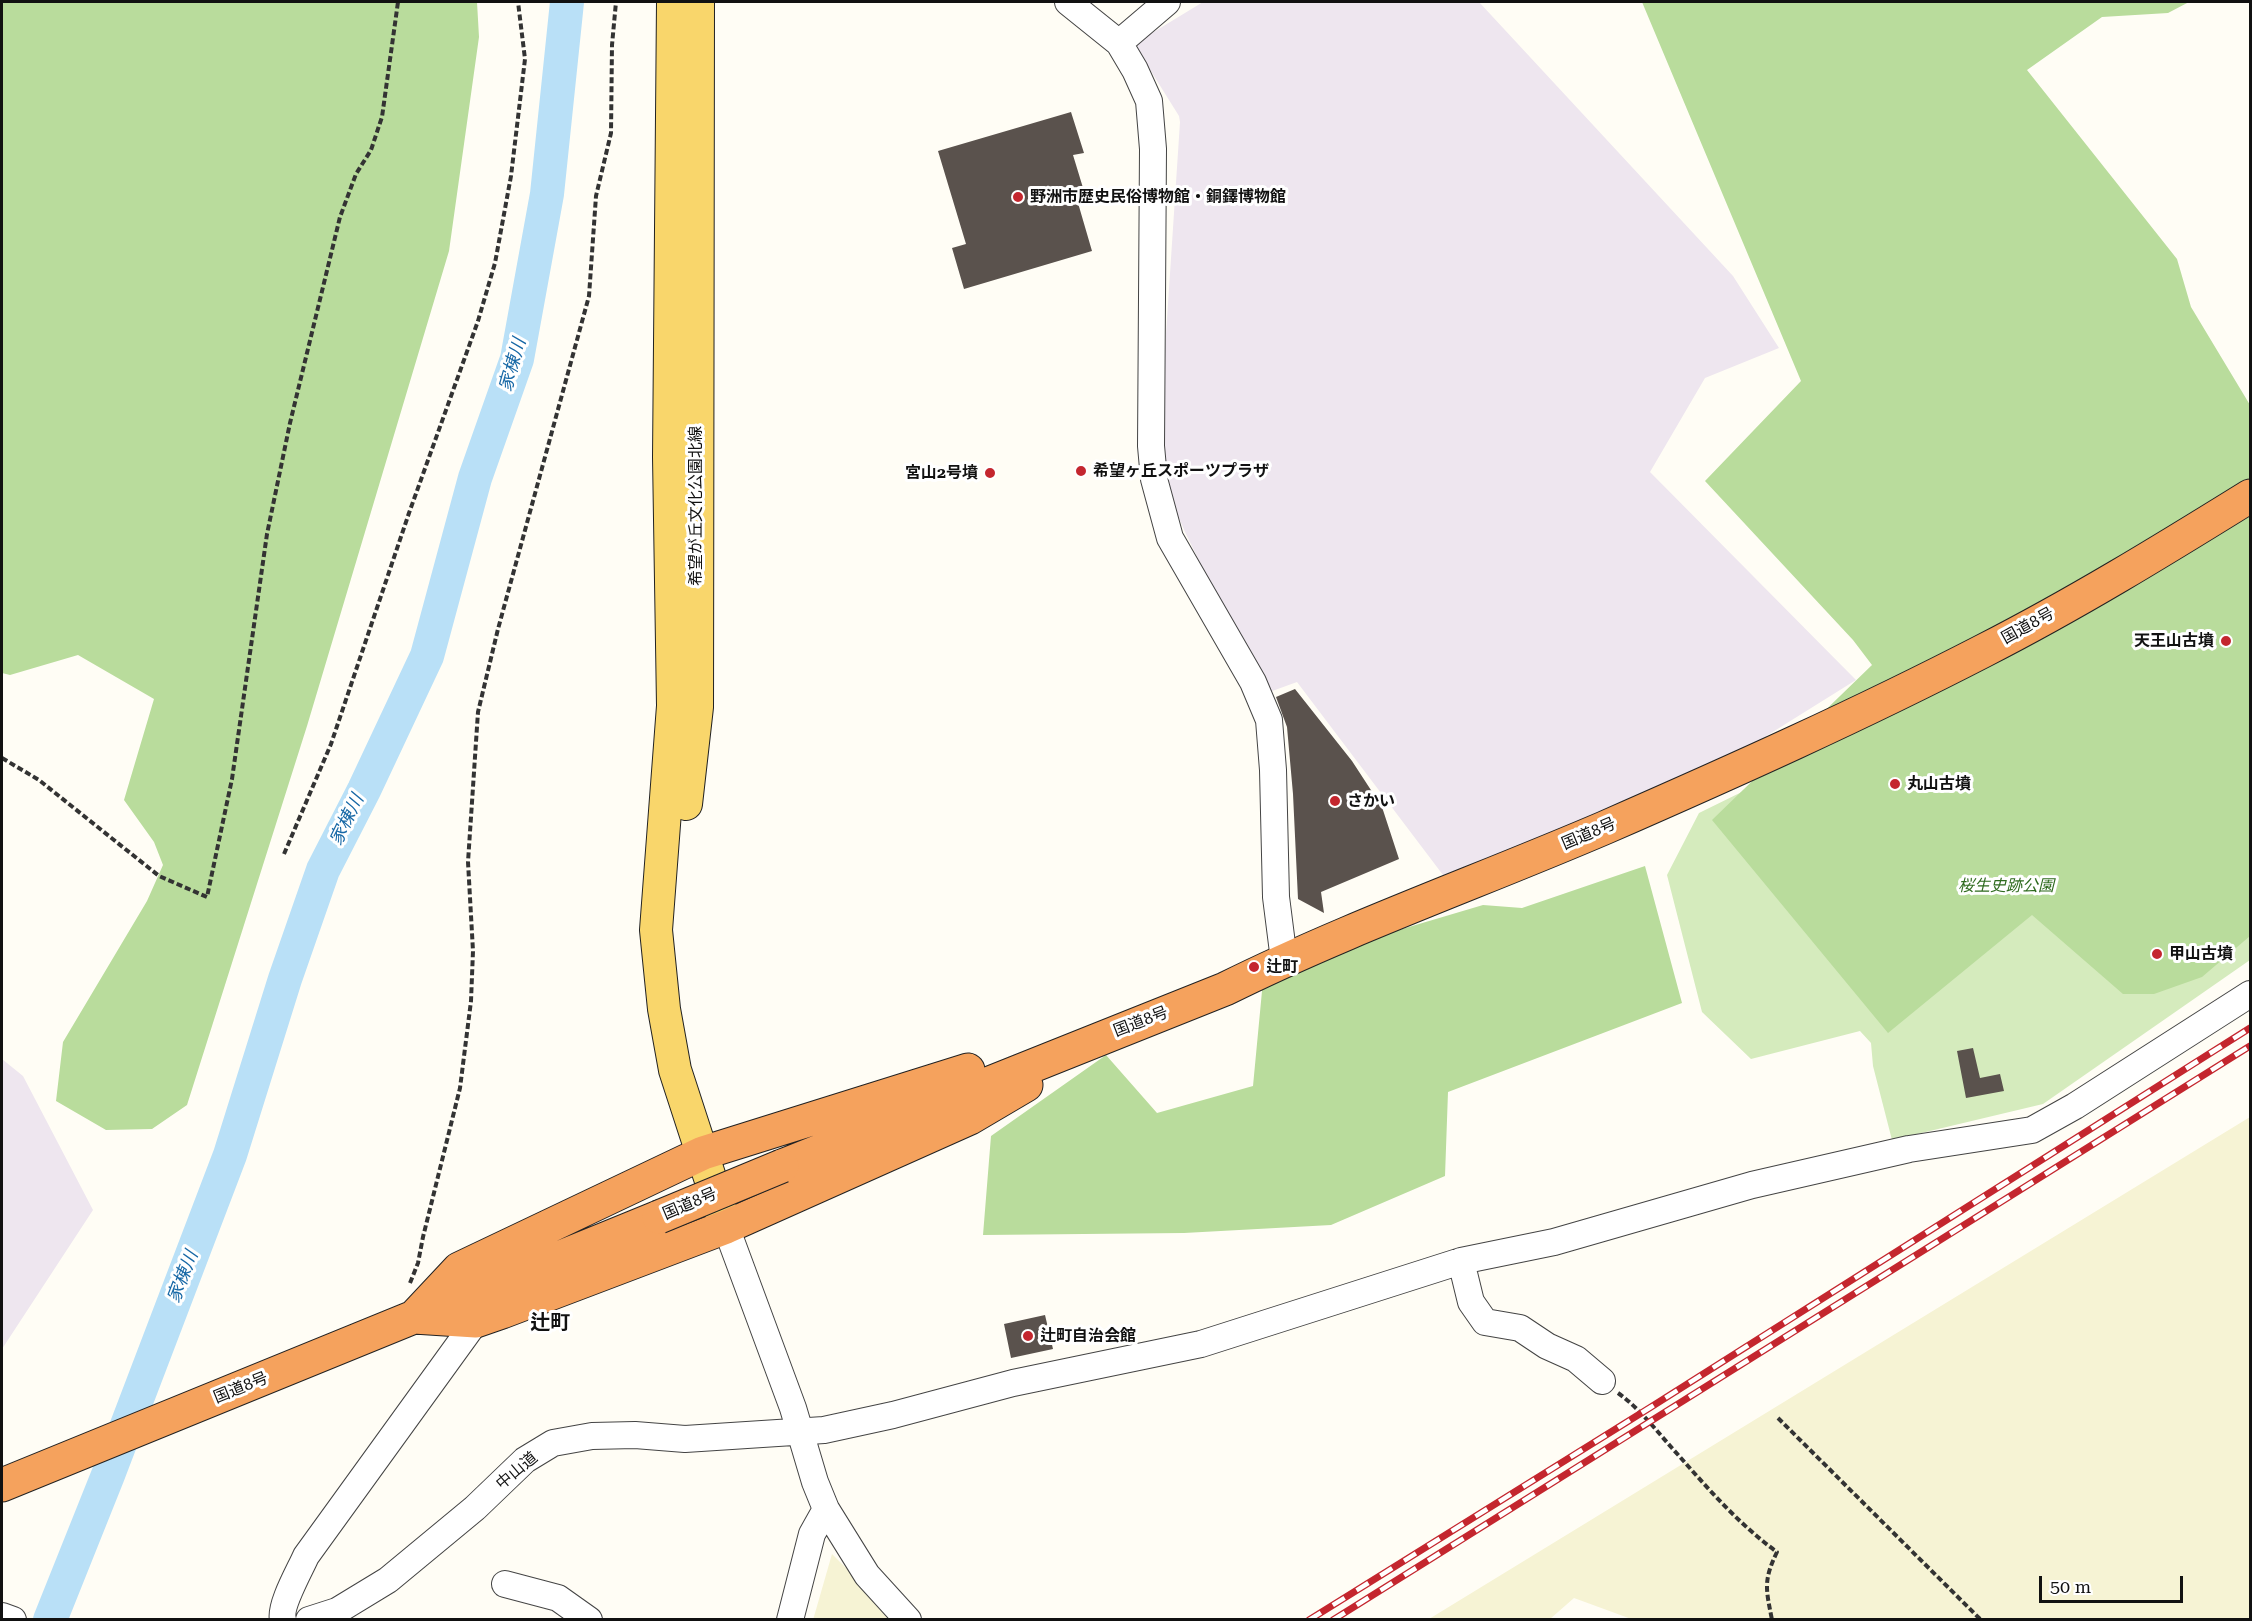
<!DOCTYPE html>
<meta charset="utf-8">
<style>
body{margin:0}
#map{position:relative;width:2252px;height:1621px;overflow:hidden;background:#fffdf5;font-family:"Roboto Serif",serif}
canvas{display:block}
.frame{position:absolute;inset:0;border:3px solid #111;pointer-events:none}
.scale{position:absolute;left:2039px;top:1576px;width:144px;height:27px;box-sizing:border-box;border:3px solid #111;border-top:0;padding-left:8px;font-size:18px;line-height:21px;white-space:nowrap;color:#111;-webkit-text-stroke:4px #fff;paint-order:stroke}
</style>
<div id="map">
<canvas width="2252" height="1621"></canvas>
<div class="frame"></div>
<div class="scale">50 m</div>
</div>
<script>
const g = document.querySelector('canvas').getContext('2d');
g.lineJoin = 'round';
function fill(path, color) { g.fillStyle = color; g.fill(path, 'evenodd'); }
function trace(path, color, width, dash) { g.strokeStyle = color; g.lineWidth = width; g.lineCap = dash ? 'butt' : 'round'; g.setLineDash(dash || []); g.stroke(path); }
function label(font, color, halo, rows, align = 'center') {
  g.font = font + ' "Roboto Serif","Noto Sans JP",serif'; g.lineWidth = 6; g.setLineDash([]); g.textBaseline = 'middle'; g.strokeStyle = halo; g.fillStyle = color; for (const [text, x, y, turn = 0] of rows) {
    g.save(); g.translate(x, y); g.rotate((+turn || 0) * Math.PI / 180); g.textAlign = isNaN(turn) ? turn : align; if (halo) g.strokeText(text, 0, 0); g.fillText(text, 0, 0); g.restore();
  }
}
const industrial = new Path2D(`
 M1203,2H1479L1733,276L1779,348L1705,378L1650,472L1856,680L1739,753L1501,854L1443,875L1297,682L1264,694L1185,532L1165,485L1159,440L1180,122L1179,116L1134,44Z
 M2,1059L23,1076L93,1210L2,1349Z`);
const farmland = new Path2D(`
 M2250,1117V1619L1634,1620L1574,1598L1550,1619H1429Z
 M832,1554L897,1619L813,1620Z`);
const green = new Path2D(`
 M2250,525V960L2043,1104L1892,1140L1873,1066L1871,1043L1860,1031L1751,1059L1702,1012L1667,875L1699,813L2161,586Z`);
const forest = new Path2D(`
 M2,2H477L479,37L449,251L307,726L187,1105L152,1129L106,1130L56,1101L63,1042L147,901L163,865L154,842L124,800L154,699L78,655L10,675L2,673Z
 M1642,2H2189L2168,13L2102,17L2027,70L2177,259L2191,307L2250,405V936L2202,977L2154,994H2123L2032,915L1888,1033L1712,820L1872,665L1853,640L1705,481L1801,381Z
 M1645,866L1682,1003L1448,1092L1445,1176L1331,1225L1184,1233L983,1235L991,1136L1106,1055L1157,1113L1253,1086L1264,970L1483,905L1522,908Z`);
const river = new Path2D(`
 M50,1620L108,1475L230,1155L285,979L323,870L364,790L427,656L475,478L517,359L547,194L567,2`);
const building = new Path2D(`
 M1071,112L1084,153L1073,155L1087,201L1078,203L1092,251L964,289L952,248L966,244L938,151Z
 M1295,689L1352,761L1382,807L1399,859L1321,892L1324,913L1298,899L1293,794L1287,727L1276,697Z
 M1973,1048L1980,1078L2000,1074L2004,1091L1966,1098L1957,1051Z
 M1045,1315L1053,1349L1011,1358L1004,1324Z`);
const path = new Path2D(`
 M2,758L39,780L159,876L207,897L232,779L267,534L290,423L340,217L356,174L371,150L382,117L398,2
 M284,854L331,744L409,513L478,321L495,263L511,176L525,59L518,2
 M410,1283L418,1263L423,1237L460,1088L471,1001L473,951L468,862L478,712L498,629L589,296L596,196L611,133L612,45L616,2
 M1618,1393C1639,1408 1655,1429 1672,1448C1705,1485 1737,1523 1777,1552C1763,1581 1766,1589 1772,1620
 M1778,1418L1981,1620`);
const minor = new Path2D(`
 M1068,2L1119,43L1135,70L1149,101L1153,149L1151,446L1154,479L1170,538L1253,682L1269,720L1273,770L1276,897L1284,960
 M1119,43L1167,2
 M726,1227L793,1408L815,1482L826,1509L867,1575L908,1620
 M1461,1261L1471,1302L1485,1322L1520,1328L1547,1346L1576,1359L1602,1381
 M505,1584L558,1598L589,1620
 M2,1616L13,1620
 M283,1620C279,1606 300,1570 306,1556L476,1321
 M309,1620L337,1611L388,1580L475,1508L525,1460L553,1443L592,1436L635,1435L685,1439L824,1430L893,1415L1013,1383L1201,1344L1461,1261L1554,1242L1752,1185L1909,1149L2032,1130L2075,1106L2250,994
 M790,1620L812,1534L826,1509`);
const major = new Path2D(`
 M673,2L669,457L673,706L656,930L664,1009L675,1070L726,1227
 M686,804L697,707L698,2`);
const highway = new Path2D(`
 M782,1166L1225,989C1348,928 1478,882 1604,828C1732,772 1859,715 1983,651C2075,604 2163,550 2250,496
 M414,1317L459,1269L703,1153L968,1070
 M414,1317L476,1321L502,1312L726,1227L970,1118L1026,1085
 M2,1485L659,1217`);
const rail = new Path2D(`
 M1309,1620L1651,1407L2250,1028
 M1333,1620L2250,1046`);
const highwayBridge = new Path2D(`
 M659,1217L782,1166`);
const markers = [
 [1018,197,6,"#c4262e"],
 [1081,471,6,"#c4262e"],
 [990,473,6,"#c4262e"],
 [2226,641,6,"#c4262e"],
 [1895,784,6,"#c4262e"],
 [1335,801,6,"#c4262e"],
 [2157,954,6,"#c4262e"],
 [1254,967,6,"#c4262e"],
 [1028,1336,6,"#c4262e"]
];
const poiNames = [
 ["野洲市歴史民俗博物館・銅鐸博物館",1030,197],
 ["希望ヶ丘スポーツプラザ",1093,471],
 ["宮山2号墳",978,473,"right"],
 ["天王山古墳",2214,641,"right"],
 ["丸山古墳",1907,784],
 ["さかい",1347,801],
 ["甲山古墳",2169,954],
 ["辻町",1266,967],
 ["辻町自治会館",1040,1336]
];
const streetNames = [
 ["希望が丘文化公園北線",696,506,-90],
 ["国道8号",2028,626,-29],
 ["国道8号",1589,834,-23],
 ["国道8号",1141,1022,-21],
 ["国道8号",690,1204,-23],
 ["国道8号",241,1388,-22],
 ["中山道",517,1471,-40]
];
const parkNames = [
 ["桜生史跡公園",2006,886]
];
const waterNames = [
 ["家棟川",513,365,-74],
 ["家棟川",347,820,-64],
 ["家棟川",183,1277,-69]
];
const quarterNames = [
 ["辻町",550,1323]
];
fill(industrial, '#eee6ef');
fill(farmland, '#f6f3d4');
fill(green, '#d5ebbd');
fill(forest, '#b9dc9c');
trace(river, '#b9e0f7', 34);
fill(building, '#5a524d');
trace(minor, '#444', 28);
trace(major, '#222', 34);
trace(highway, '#222', 35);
trace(path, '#333', 4, [6, 3]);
trace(minor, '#fff', 26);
trace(major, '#f9d66b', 32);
trace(highway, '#f5a25d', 33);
trace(rail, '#c4262e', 7);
trace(rail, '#fff', 4.5, [14]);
trace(highwayBridge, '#222', 35, []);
trace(highwayBridge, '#f5a25d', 33);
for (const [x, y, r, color] of markers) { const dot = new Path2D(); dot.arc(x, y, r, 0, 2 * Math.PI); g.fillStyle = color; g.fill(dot); trace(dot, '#fff', 2); }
label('bold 16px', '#111', '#fff', poiNames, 'left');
label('16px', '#111', '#fff', streetNames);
label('italic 16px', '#2f6b1f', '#fff', parkNames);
label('italic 18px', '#1768a6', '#fff', waterNames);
label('bold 20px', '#111', '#fff', quarterNames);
</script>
